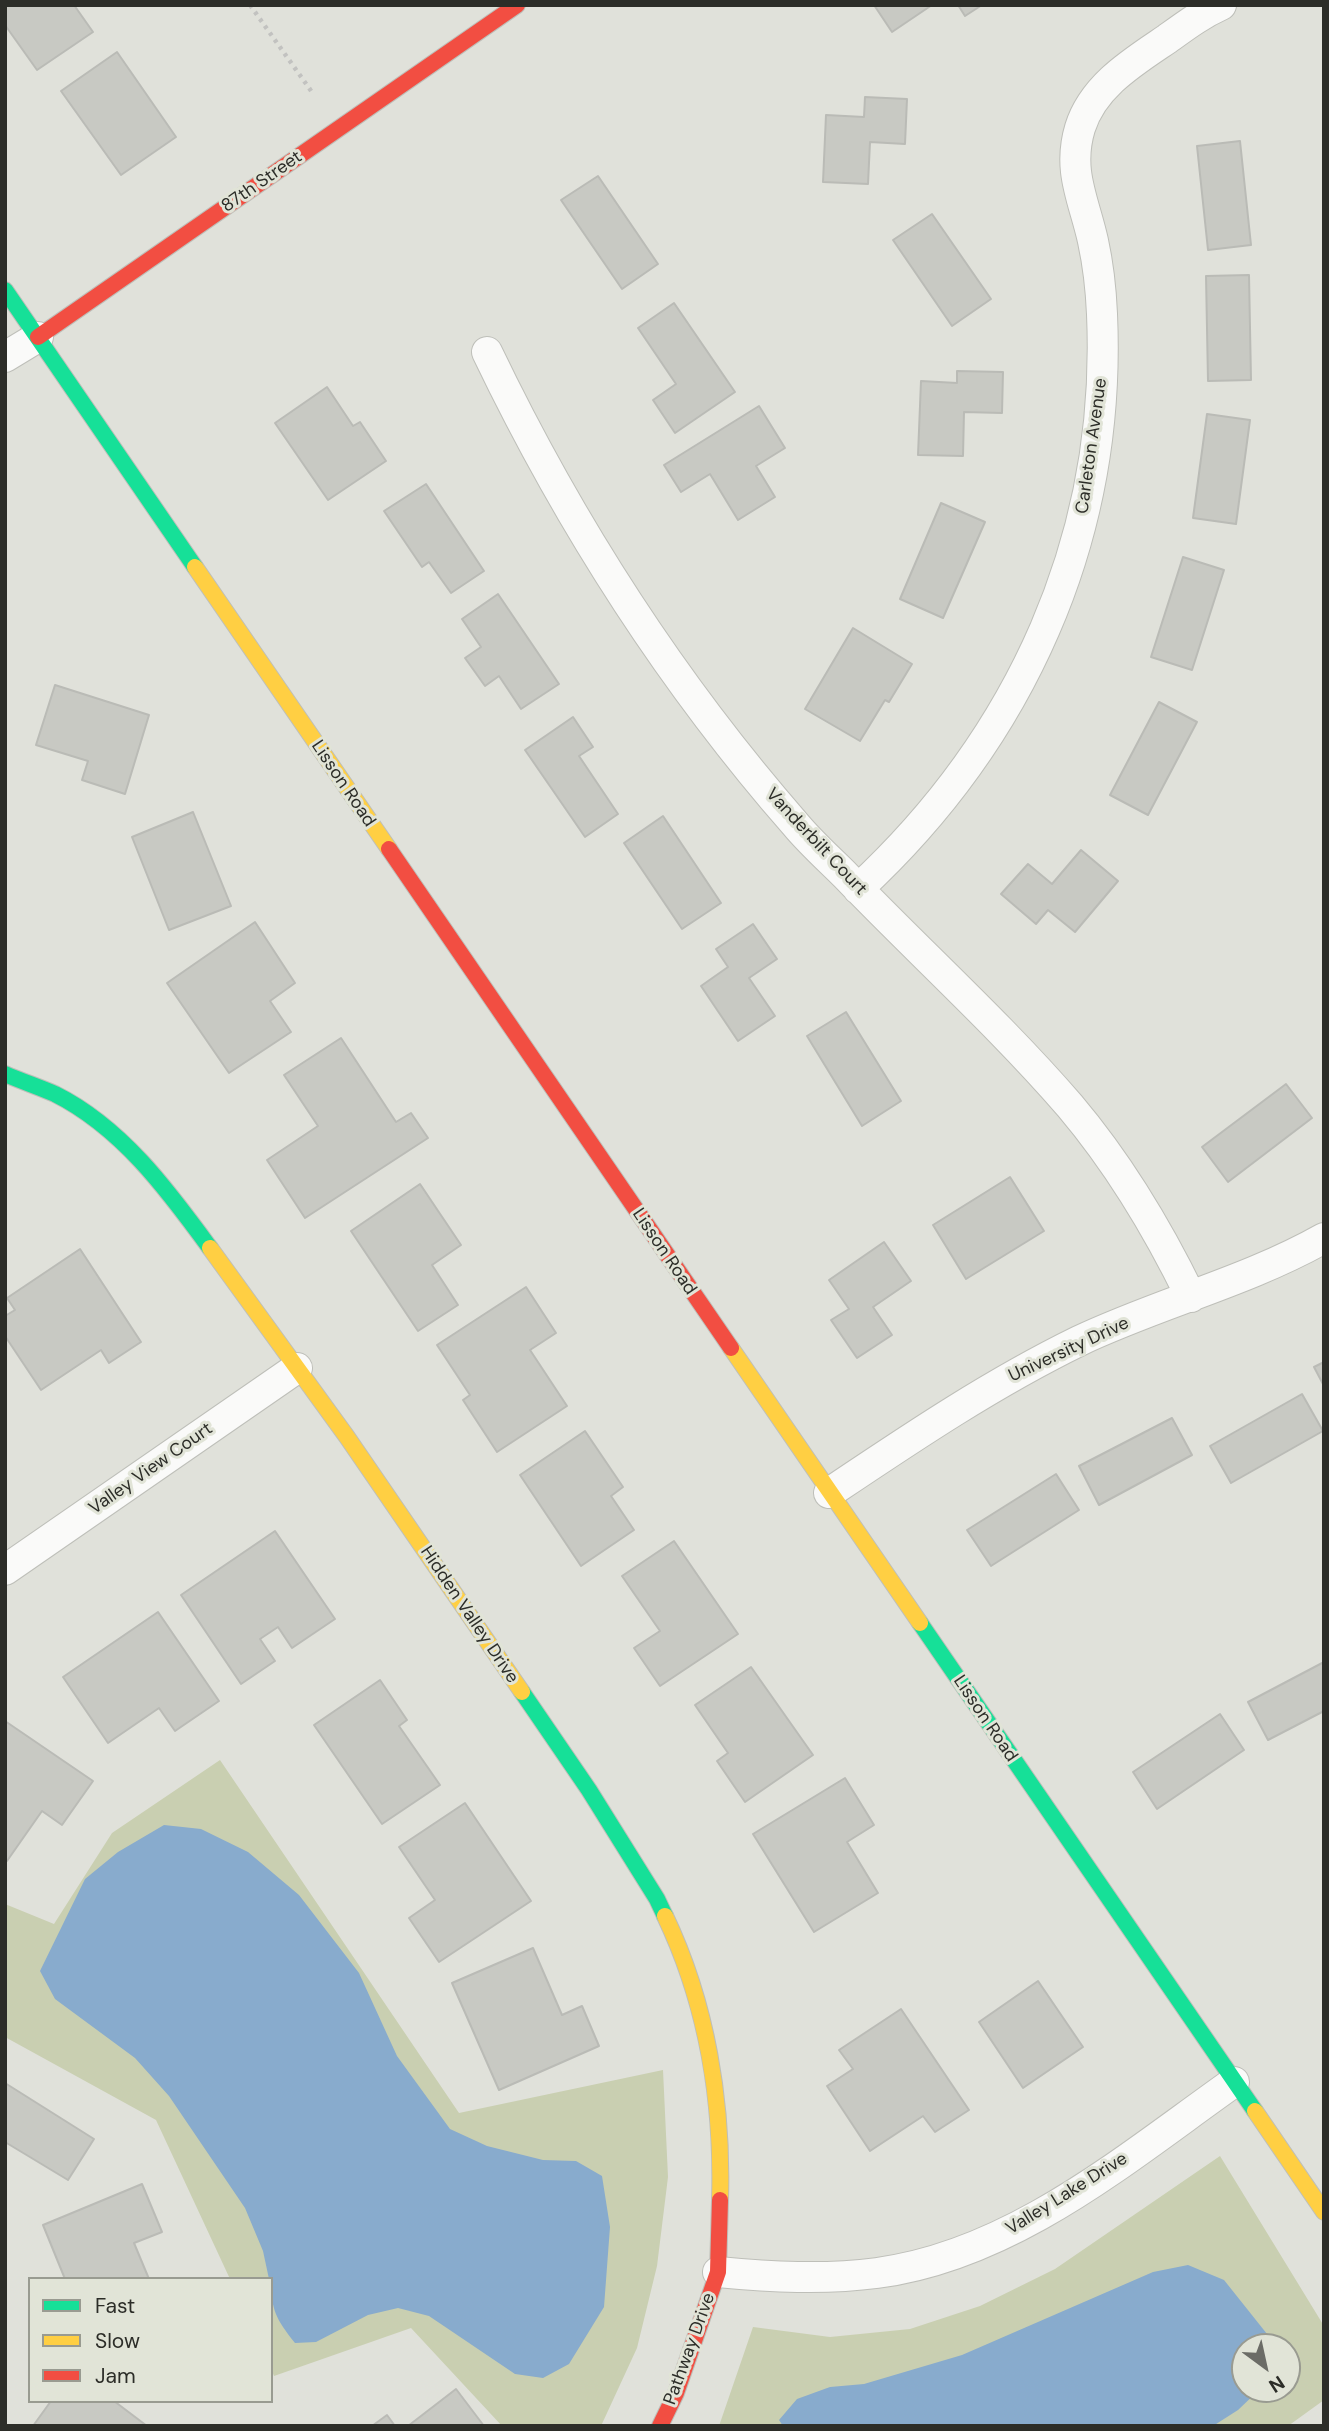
<!DOCTYPE html>
<style>
body{margin:0}
#map{position:relative;width:1329px;height:2431px;overflow:hidden;background:#e0e1da;font-family:"DM Sans",sans-serif}
canvas{display:block}
.frame{position:absolute;inset:0;border:7px solid #2c2d28;pointer-events:none}
.legend{position:absolute;left:28px;top:2277px;width:245px;height:126px;box-sizing:border-box;background:#e1e4d7;border:2px solid #999b91;margin:0;padding:9px 12px;list-style:none;font-size:21px;color:#2c2d28}
.legend li{display:flex;align-items:center;gap:14px;height:35px}
.legend b{width:35px;border:2px solid #999b91}
.north{position:absolute;left:1231px;top:2333px;width:70px;height:70px;box-sizing:border-box;background:#e1e4d7;border:2px solid #999b91;border-radius:50%;rotate:147deg;font-size:19px;font-weight:700;line-height:28px;text-align:center;color:#2c2d28}
.north::after{content:'';display:block;margin:auto;width:24px;height:32px;background:#6b6c66;clip-path:polygon(50% 0,100% 100%,50% 72%,0 100%)}
</style>
<div id="map">
<canvas width="1329" height="2431"></canvas>
<div class="frame"></div>
<ul class="legend">
<li><b style="height:9px;background:#16e098"></b>Fast</li>
<li><b style="height:9px;background:#ffcf43"></b>Slow</li>
<li><b style="height:9px;background:#f24e42"></b>Jam</li>
</ul>
<div class="north">N</div>
</div>
<script>
const g = document.querySelector('canvas').getContext('2d');
g.lineJoin = 'round';
function fill(path, color) { g.fillStyle = color; g.fill(path, 'evenodd'); }
function trace(path, color, width, dash) { g.strokeStyle = color; g.lineWidth = width; g.lineCap = dash ? 'butt' : 'round'; g.setLineDash(dash || []); g.stroke(path); }
function label(font, color, halo, rows, align = 'center') {
  g.font = font + ' "DM Sans",sans-serif'; g.lineWidth = 6; g.setLineDash([]); g.textBaseline = 'middle'; g.strokeStyle = halo; g.fillStyle = color; for (const [text, x, y, turn = 0] of rows) {
    g.save(); g.translate(x, y); g.rotate((+turn || 0) * Math.PI / 180); g.textAlign = isNaN(turn) ? turn : align; if (halo) g.strokeText(text, 0, 0); g.fillText(text, 0, 0); g.restore();
  }
}
const green = new Path2D(`
 M220,1760L459,2113L663,2070L668,2177L657,2266L637,2348L601,2426H502L411,2328L274,2376L271,2369V2279H230L156,2120L5,2037V1904L54,1924L112,1833Z
 M1220,2156L1324,2326V2400L1288,2426H719L753,2327L830,2337L910,2329L980,2306L1055,2269ZM1245,2347H1287V2389H1245Z`);
const water = new Path2D(`
 M164,1825L201,1829L248,1852L299,1895L359,1973L397,2056L450,2129L487,2146L543,2160L576,2161L602,2176L610,2227L604,2307L569,2364L543,2378L515,2374L429,2316L398,2308L368,2315L316,2342L295,2343C276,2319 271,2310 271,2279H269L263,2251L245,2208L169,2096L135,2058L55,1999L40,1971L85,1879L118,1852Z
 M1188,2265L1224,2280L1275,2344V2347H1245V2389H1260L1238,2410L1213,2426H783L779,2420L797,2399L830,2387L864,2384L962,2355L1153,2272Z`);
const building = new Path2D(`
 M5,5H74L93,32L37,70L5,25Z
 M874,5H932L892,32Z
 M958,5H982L965,16Z
 M117,52L176,137L121,175L61,91Z
 M865,97L907,99L905,144L870,142L868,184L823,182L826,115L864,117Z
 M1240,141L1251,245L1208,250L1197,146Z
 M598,176L658,264L622,289L561,200Z
 M932,214L991,299L952,326L893,240Z
 M1249,275L1251,380L1208,381L1206,276Z
 M674,303L735,392L675,433L653,400L676,384L638,328Z
 M957,371L1003,372L1002,413L964,412L963,456L918,455L921,381L957,383Z
 M327,387L353,426L360,422L386,461L328,500L275,423Z
 M759,406L785,448L756,466L775,497L738,520L710,474L681,492L664,465Z
 M1207,414L1250,420L1236,524L1193,518Z
 M426,484L484,571L451,593L429,562L422,567L384,511Z
 M941,503L985,522L943,618L900,599Z
 M1183,557L1224,570L1192,670L1151,657Z
 M498,594L559,684L521,709L499,676L485,686L465,658L481,647L462,619Z
 M853,628L912,664L889,702L885,700L860,741L805,709Z
 M55,685L149,715L125,794L82,780L88,761L36,745Z
 M1159,702L1197,722L1148,815L1110,795Z
 M573,717L593,747L579,756L618,814L585,837L525,750Z
 M193,812L231,906L169,930L132,837Z
 M663,816L721,903L682,929L624,843Z
 M1081,850L1118,881L1075,932L1048,910L1036,924L1001,894L1028,864L1052,884Z
 M255,922L295,983L270,1001L291,1032L229,1073L167,983Z
 M753,924L777,959L749,978L775,1016L738,1041L701,986L728,967L716,949Z
 M846,1012L901,1101L862,1126L807,1036Z
 M341,1038L396,1122L411,1113L428,1138L305,1218L267,1160L318,1126L284,1075Z
 M1286,1084L1312,1118L1228,1182L1202,1147Z
 M1010,1177L1044,1231L966,1279L933,1225Z
 M420,1184L461,1245L432,1265L458,1305L418,1331L351,1231Z
 M884,1242L911,1281L873,1307L892,1335L857,1358L831,1320L849,1309L829,1280Z
 M80,1249L141,1342L109,1363L101,1350L41,1390L5,1336V1316L15,1310L7,1298Z
 M526,1287L556,1333L530,1350L567,1406L497,1452L463,1400L470,1395L437,1345Z
 M1324,1362V1386L1314,1367Z
 M1302,1394L1323,1431L1231,1483L1210,1446Z
 M1172,1418L1192,1455L1099,1505L1079,1466Z
 M585,1431L623,1487L611,1496L634,1530L581,1566L520,1475Z
 M1056,1474L1079,1510L991,1566L967,1530Z
 M275,1531L335,1619L292,1648L278,1627L260,1639L275,1661L241,1684L181,1595Z
 M674,1541L738,1634L660,1686L634,1648L660,1631L622,1576Z
 M158,1612L219,1701L175,1731L159,1708L108,1743L63,1677Z
 M1324,1662V1711L1268,1740L1248,1702Z
 M751,1667L813,1755L745,1802L717,1761L728,1753L695,1705Z
 M380,1680L407,1720L399,1726L440,1785L382,1824L314,1725Z
 M1220,1714L1244,1750L1157,1809L1133,1772Z
 M5,1721L93,1781L62,1825L42,1811L7,1861L5,1860Z
 M845,1778L874,1825L847,1842L878,1893L814,1932L753,1834Z
 M465,1803L531,1901L439,1962L409,1918L435,1900L399,1847Z
 M533,1948L562,2015L582,2006L599,2046L499,2090L452,1983Z
 M1038,1981L1083,2047L1023,2088L979,2022Z
 M901,2009L969,2110L935,2132L923,2116L870,2151L827,2086L853,2069L839,2050Z
 M5,2083L94,2139L68,2180L5,2142Z
 M142,2184L162,2232L134,2243L149,2279H65L43,2225Z
 M456,2389L484,2426H408Z
 M51,2401H114L147,2426H33Z
 M387,2415L395,2426H372Z`);
const path = new Path2D(`
 M250,5L314,95`);
const street = new Path2D(`
 M487,352C569,523 671,682 796,825C811,843 829,859 846,876C920,953 1000,1025 1070,1106C1119,1164 1158,1229 1191,1297
 M5,357L38,337
 M858,889C1021,738 1112,538 1102,314C1101,290 1098,264 1093,241C1084,200 1067,171 1080,128C1093,86 1133,62 1167,39C1185,26 1201,14 1221,5
 M829,1493C911,1438 991,1384 1079,1341C1159,1303 1246,1282 1324,1238
 M5,1570L297,1368
 M718,2272C771,2277 824,2280 877,2273C1013,2255 1125,2159 1234,2082`);
const fast = new Path2D(`
 M5,290L195,567
 M5,1074C21,1081 39,1087 55,1094C121,1127 167,1189 210,1248
 M920,1623L1255,2111
 M522,1692L589,1790L657,1899L665,1916`);
const slow = new Path2D(`
 M195,567L389,849
 M210,1248L347,1437L522,1692
 M731,1348L920,1623
 M665,1916C707,2004 723,2103 720,2200
 M1255,2111L1324,2212`);
const jam = new Path2D(`
 M38,337L517,5
 M389,849L731,1348
 M660,2426L676,2393L718,2272L720,2200`);
const streetNames = [
 ["87th Street",262,182,-35],
 ["Carleton Avenue",1092,446,-82],
 ["Lisson Road",343,784,56],
 ["Vanderbilt Court",816,842,47],
 ["Lisson Road",664,1252,56],
 ["University Drive",1069,1350,-25],
 ["Valley View Court",151,1469,-35],
 ["Hidden Valley Drive",469,1615,56],
 ["Lisson Road",985,1719,56],
 ["Valley Lake Drive",1067,2194,-32],
 ["Pathway Drive",690,2349,-70]
];
fill(green, '#c9cfb1');
fill(water, '#88abcd');
fill(building, '#c8c9c3');
trace(building, '#babbb6', 2);
trace(street, '#bebfb9', 32);
trace(fast, '#bebfb9', 18);
trace(slow, '#bebfb9', 18);
trace(jam, '#bebfb9', 18);
trace(path, '#c2c2c0', 4.5, [3.5, 5]);
trace(street, '#fafaf9', 30);
trace(fast, '#16e098', 16);
trace(slow, '#ffcf43', 16);
trace(jam, '#f24e42', 16);
label('18px', '#2c2d28', '#e1e4d7', streetNames);
</script>
